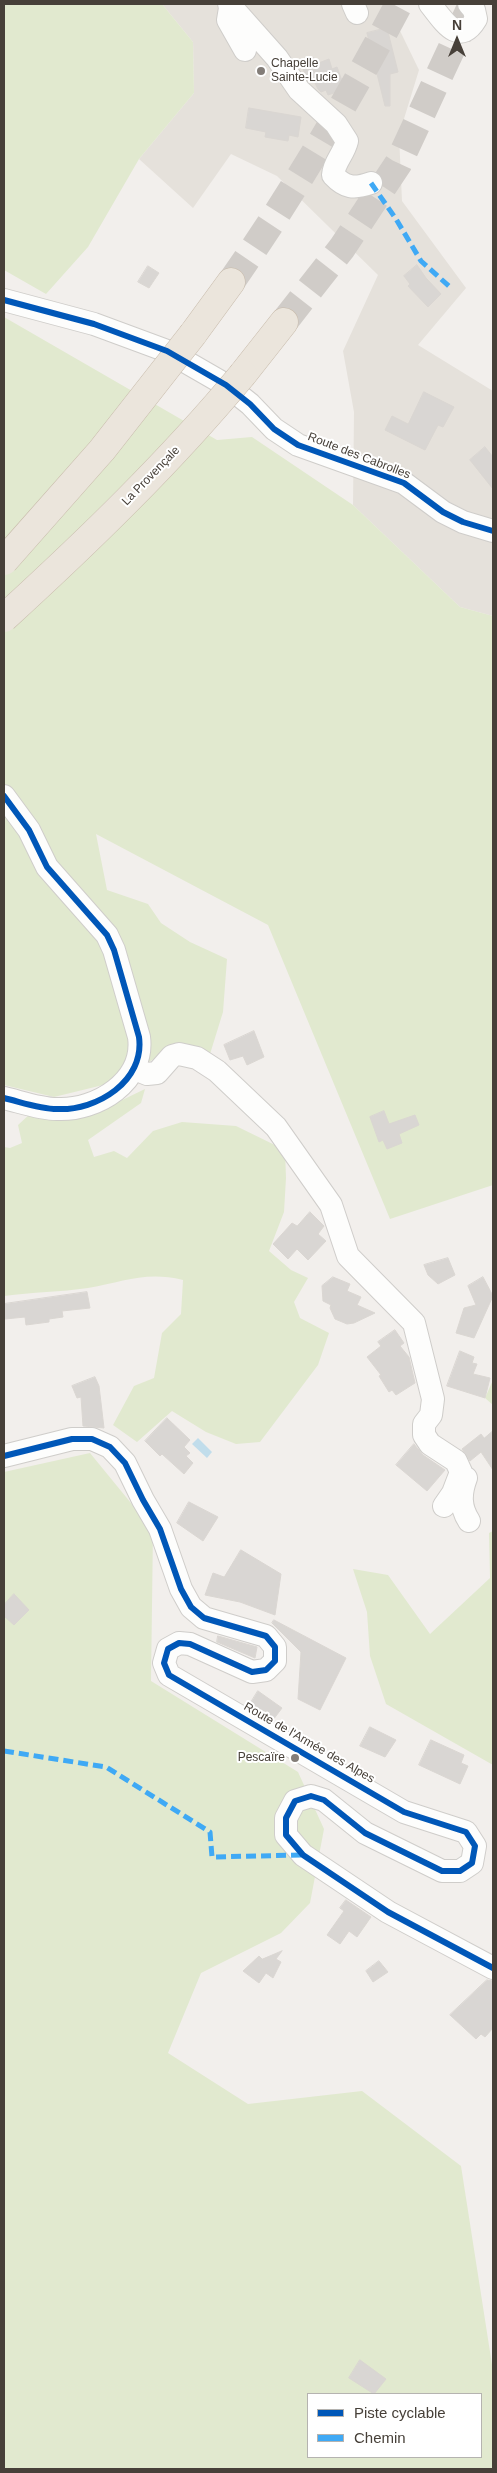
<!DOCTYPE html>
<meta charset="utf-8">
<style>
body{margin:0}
#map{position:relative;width:497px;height:2473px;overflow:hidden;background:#f2efec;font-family:Arial,sans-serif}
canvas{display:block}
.frame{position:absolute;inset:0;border:5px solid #474039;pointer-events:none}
.legend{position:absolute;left:307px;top:2393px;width:175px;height:65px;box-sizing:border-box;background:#fff;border:1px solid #b5b3b0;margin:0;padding:6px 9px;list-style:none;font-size:15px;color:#474039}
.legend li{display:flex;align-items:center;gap:10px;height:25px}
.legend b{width:25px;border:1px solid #b5b3b0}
.north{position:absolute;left:432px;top:15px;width:50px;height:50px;-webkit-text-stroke:4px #fff;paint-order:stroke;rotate:0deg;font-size:14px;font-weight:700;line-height:20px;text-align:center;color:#474039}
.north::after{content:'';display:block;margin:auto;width:18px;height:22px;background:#474039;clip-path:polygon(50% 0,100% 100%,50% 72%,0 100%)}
</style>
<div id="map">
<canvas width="497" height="2473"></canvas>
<div class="frame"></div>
<ul class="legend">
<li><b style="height:6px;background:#0057b8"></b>Piste cyclable</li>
<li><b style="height:6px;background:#3fa9f5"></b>Chemin</li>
</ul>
<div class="north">N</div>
</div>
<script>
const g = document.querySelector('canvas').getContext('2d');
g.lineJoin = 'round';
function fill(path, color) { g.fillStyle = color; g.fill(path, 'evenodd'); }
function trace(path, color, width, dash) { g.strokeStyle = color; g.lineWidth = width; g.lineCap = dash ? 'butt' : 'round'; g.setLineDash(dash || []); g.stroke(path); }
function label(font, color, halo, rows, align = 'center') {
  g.font = font + ' Arial,sans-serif'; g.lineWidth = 4; g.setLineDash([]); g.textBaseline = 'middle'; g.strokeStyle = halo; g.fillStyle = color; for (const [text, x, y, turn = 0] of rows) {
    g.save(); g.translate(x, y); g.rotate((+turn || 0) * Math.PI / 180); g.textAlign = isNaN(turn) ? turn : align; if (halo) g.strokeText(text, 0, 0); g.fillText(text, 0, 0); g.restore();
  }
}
const residential = new Path2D(`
 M162,4H387L419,70L399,135L402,201L466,288L418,345L493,391V616L460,607L353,505L354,412L343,351L378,275L277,176L231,154L193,208L139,159L194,93L193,42Z`);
const green = new Path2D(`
 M4,4H162L193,42L194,93L139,159L88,247L46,294L4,270Z
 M4,317L217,440L252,437L353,505L460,607L493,616V1185L390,1219L268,925L96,834L107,890L148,904L161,923L190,942L227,959L223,1012L210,1054L160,1056L103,1085L54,1097L4,1085Z
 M145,1089L141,1103L88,1140L94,1157L114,1151L127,1158L153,1131L182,1122L236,1126L285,1150L286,1178L284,1212L269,1251L291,1270L308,1278L294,1302L300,1318L329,1333L318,1365L260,1442L236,1444L206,1432L172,1411L137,1442L113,1425L134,1386L154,1378L162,1333L181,1314L183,1280C145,1271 124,1282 88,1288C61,1292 32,1292 4,1296V1147L10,1148L22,1143L18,1125L31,1113L52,1117H87Z
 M493,1380V1405L485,1398Z
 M90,1453L153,1530L151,1681L298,1772L324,1829L310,1903L281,1933L201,1973L168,2053L248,2104L362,2091L461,2166L493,2371V2469H4V1472ZM308,2394H481V2457H308Z
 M493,1531V1765L386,1704L370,1656L367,1612L353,1569L388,1575L430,1634L490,1578L489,1533Z`);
const water = new Path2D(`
 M198,1438L212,1452L207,1458L192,1444Z`);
const building = new Path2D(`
 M387,28L398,72L390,74V106H385L367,33Z
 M314,58L316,64L329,59L332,69L337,67L345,89L328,95L326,90L321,92L318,89L312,77H306L301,63Z
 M249,108L301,117L298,137L289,135L288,141L265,137L266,132L246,128Z
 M417,265L426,278L441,294L428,307L408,286L410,284L404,276Z
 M148,266L159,273L149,288L138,282Z
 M424,392L454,407L443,427L438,425L425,450L385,430L392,416L408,424Z
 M485,447L493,457V489L470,460Z
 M254,1031L264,1057L247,1065L243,1056L230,1060L224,1045Z
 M384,1111L389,1124L415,1115L419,1125L399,1134L402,1143L387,1149L383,1140L379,1142L370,1117Z
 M310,1212L324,1226L318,1234L326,1241L308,1260L297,1249L288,1259L273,1244L292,1223L297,1226Z
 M448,1258L455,1275L438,1284L428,1275L424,1265Z
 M333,1277L350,1284L347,1291L361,1297L357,1305L375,1313L354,1323L347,1324L335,1319L330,1308L331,1305L323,1301L322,1286Z
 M483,1277L493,1296L474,1338L456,1333L464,1308L476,1305L468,1286Z
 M87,1292L90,1308L62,1311L63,1317L49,1319V1322L26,1325L25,1317L5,1319L4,1304Z
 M395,1330L404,1343L400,1346L409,1357L415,1383L396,1395L392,1390L389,1392L379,1376L381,1375L367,1357L381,1346L378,1342Z
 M460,1351L474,1357L472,1363L477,1364L473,1374L490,1378L485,1398L447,1386Z
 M95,1377L99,1386L104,1428L83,1426L81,1397L77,1398L72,1386Z
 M167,1418L190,1440L184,1447L190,1453L186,1456L193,1463L184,1474L162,1454L160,1456L145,1441Z
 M493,1431V1470L481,1452L470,1461L462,1449L481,1434L484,1438Z
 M414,1444L423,1455L445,1470L427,1491L396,1465Z
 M189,1502L218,1517L203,1541L177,1523Z
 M241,1550L281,1574L275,1615L240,1602L205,1595L213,1573L224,1577Z
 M14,1594L29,1610L14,1625L4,1616V1605Z
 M274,1620L346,1658L320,1710L298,1699L301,1652L272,1623Z
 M218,1636L257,1647L255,1658L217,1642Z
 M258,1691L282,1708L273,1720L255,1710L256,1708L250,1704Z
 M370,1727L396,1740L385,1757L360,1746Z
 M431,1740L464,1755L461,1763L468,1766L460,1784L419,1765Z
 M346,1900L371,1917L357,1937L349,1931L340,1944L327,1935L344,1911L340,1908Z
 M282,1951L276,1959L281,1962L273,1978L266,1973L259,1983L243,1971L259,1956L262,1959Z
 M379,1961L388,1972L373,1982L366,1971Z
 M487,1980L493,1981V2028L485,2037L481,2034L476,2039L450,2015Z
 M360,2360L386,2379L374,2394L349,2378Z`);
const highwayTunnel = new Path2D(`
 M231,282C293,193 348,100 399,4
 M284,322L342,248L398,164L470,9`);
const minor = new Path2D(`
 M229,4L277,58L299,90L336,124L347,141C344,154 334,162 333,175C345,188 354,189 371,183
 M353,4L357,13
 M430,4C443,20 459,48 476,19L474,10L469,4
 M230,8L228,20L245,50
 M4,300L94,324L167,351L226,385L250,404L274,429L298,445L404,483L443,512L463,522L493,531
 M4,796L29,830L47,867L107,935L114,950L139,1037C145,1081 97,1111 57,1109C40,1109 21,1102 4,1098
 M135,1069L147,1074L157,1073L172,1056L179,1054L197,1058L217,1071L276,1127L331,1205L348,1256L414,1323L433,1399L431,1415L424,1424V1435L430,1444L456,1461L461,1472L453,1493L444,1506
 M4,1456L72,1439H92L110,1447L125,1463L143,1500L160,1529L181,1589L191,1607L204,1618L266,1636L275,1647V1661L266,1670L252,1672L190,1644L179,1643L168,1649L164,1663L169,1675L404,1812L466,1832L475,1846L472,1863L460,1871H442L365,1833L324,1800L311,1796L295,1801L286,1818V1835L303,1855L388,1912L493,1968
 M466,1478C460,1494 460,1507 469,1521`);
const highway = new Path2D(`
 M193,334L231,282
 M243,374L284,322`);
const highwayBridge = new Path2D(`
 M4,561L102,450L193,334
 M4,618C88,541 170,462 243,374`);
const quiet = new Path2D(`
 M371,183L396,219L421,261L451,288
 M4,1751L106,1767L210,1832L212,1857L303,1855`);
const cycleway = new Path2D(`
 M4,300L94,324L167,351L226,385L250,404L274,429L298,445L404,483L443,512L463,522L493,531
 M4,796L29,830L47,867L107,935L114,950L139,1037C145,1081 97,1111 57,1109C40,1109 21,1102 4,1098
 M4,1456L72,1439H92L110,1447L125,1463L143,1500L160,1529L181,1589L191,1607L204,1618L266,1636L275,1647V1661L266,1670L252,1672L190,1644L179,1643L168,1649L164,1663L169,1675L404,1812L466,1832L475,1846L472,1863L460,1871H442L365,1833L324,1800L311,1796L295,1801L286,1818V1835L303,1855L388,1912L493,1968`);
const markers = [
 [261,71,5,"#837d78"],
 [295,1758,5,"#837d78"]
];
const poiNames = [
 ["Chapelle",271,64],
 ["Sainte-Lucie",271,78],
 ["Pescaïre",285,1758,"right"]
];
const streetNames = [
 ["Route des Cabrolles",359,456,21],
 ["La Provençale",151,476,-46],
 ["Route de l'Armée des Alpes",309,1743,30]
];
fill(residential, '#e5e1db');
fill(green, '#e1e9cf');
fill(water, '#c1ddeb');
fill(building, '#d9d6d3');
trace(building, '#dad6d2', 1);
trace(highwayTunnel, '#d0ccc8', 28, [28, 14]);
trace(minor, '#cfcdca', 24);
trace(highway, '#c7baaa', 29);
trace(minor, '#fdfdfc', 22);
trace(highway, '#ebe5dc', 28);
trace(highwayBridge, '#c7baaa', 29, []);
trace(highwayBridge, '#ebe5dc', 28);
trace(quiet, '#3fa9f5', 5, [10, 5]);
trace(cycleway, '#0057b8', 6);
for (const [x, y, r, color] of markers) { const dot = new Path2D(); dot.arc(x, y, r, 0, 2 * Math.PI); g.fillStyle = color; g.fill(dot); trace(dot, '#fff', 2); }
label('12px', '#474039', '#fff', poiNames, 'left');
label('12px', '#474039', '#fff', streetNames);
</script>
